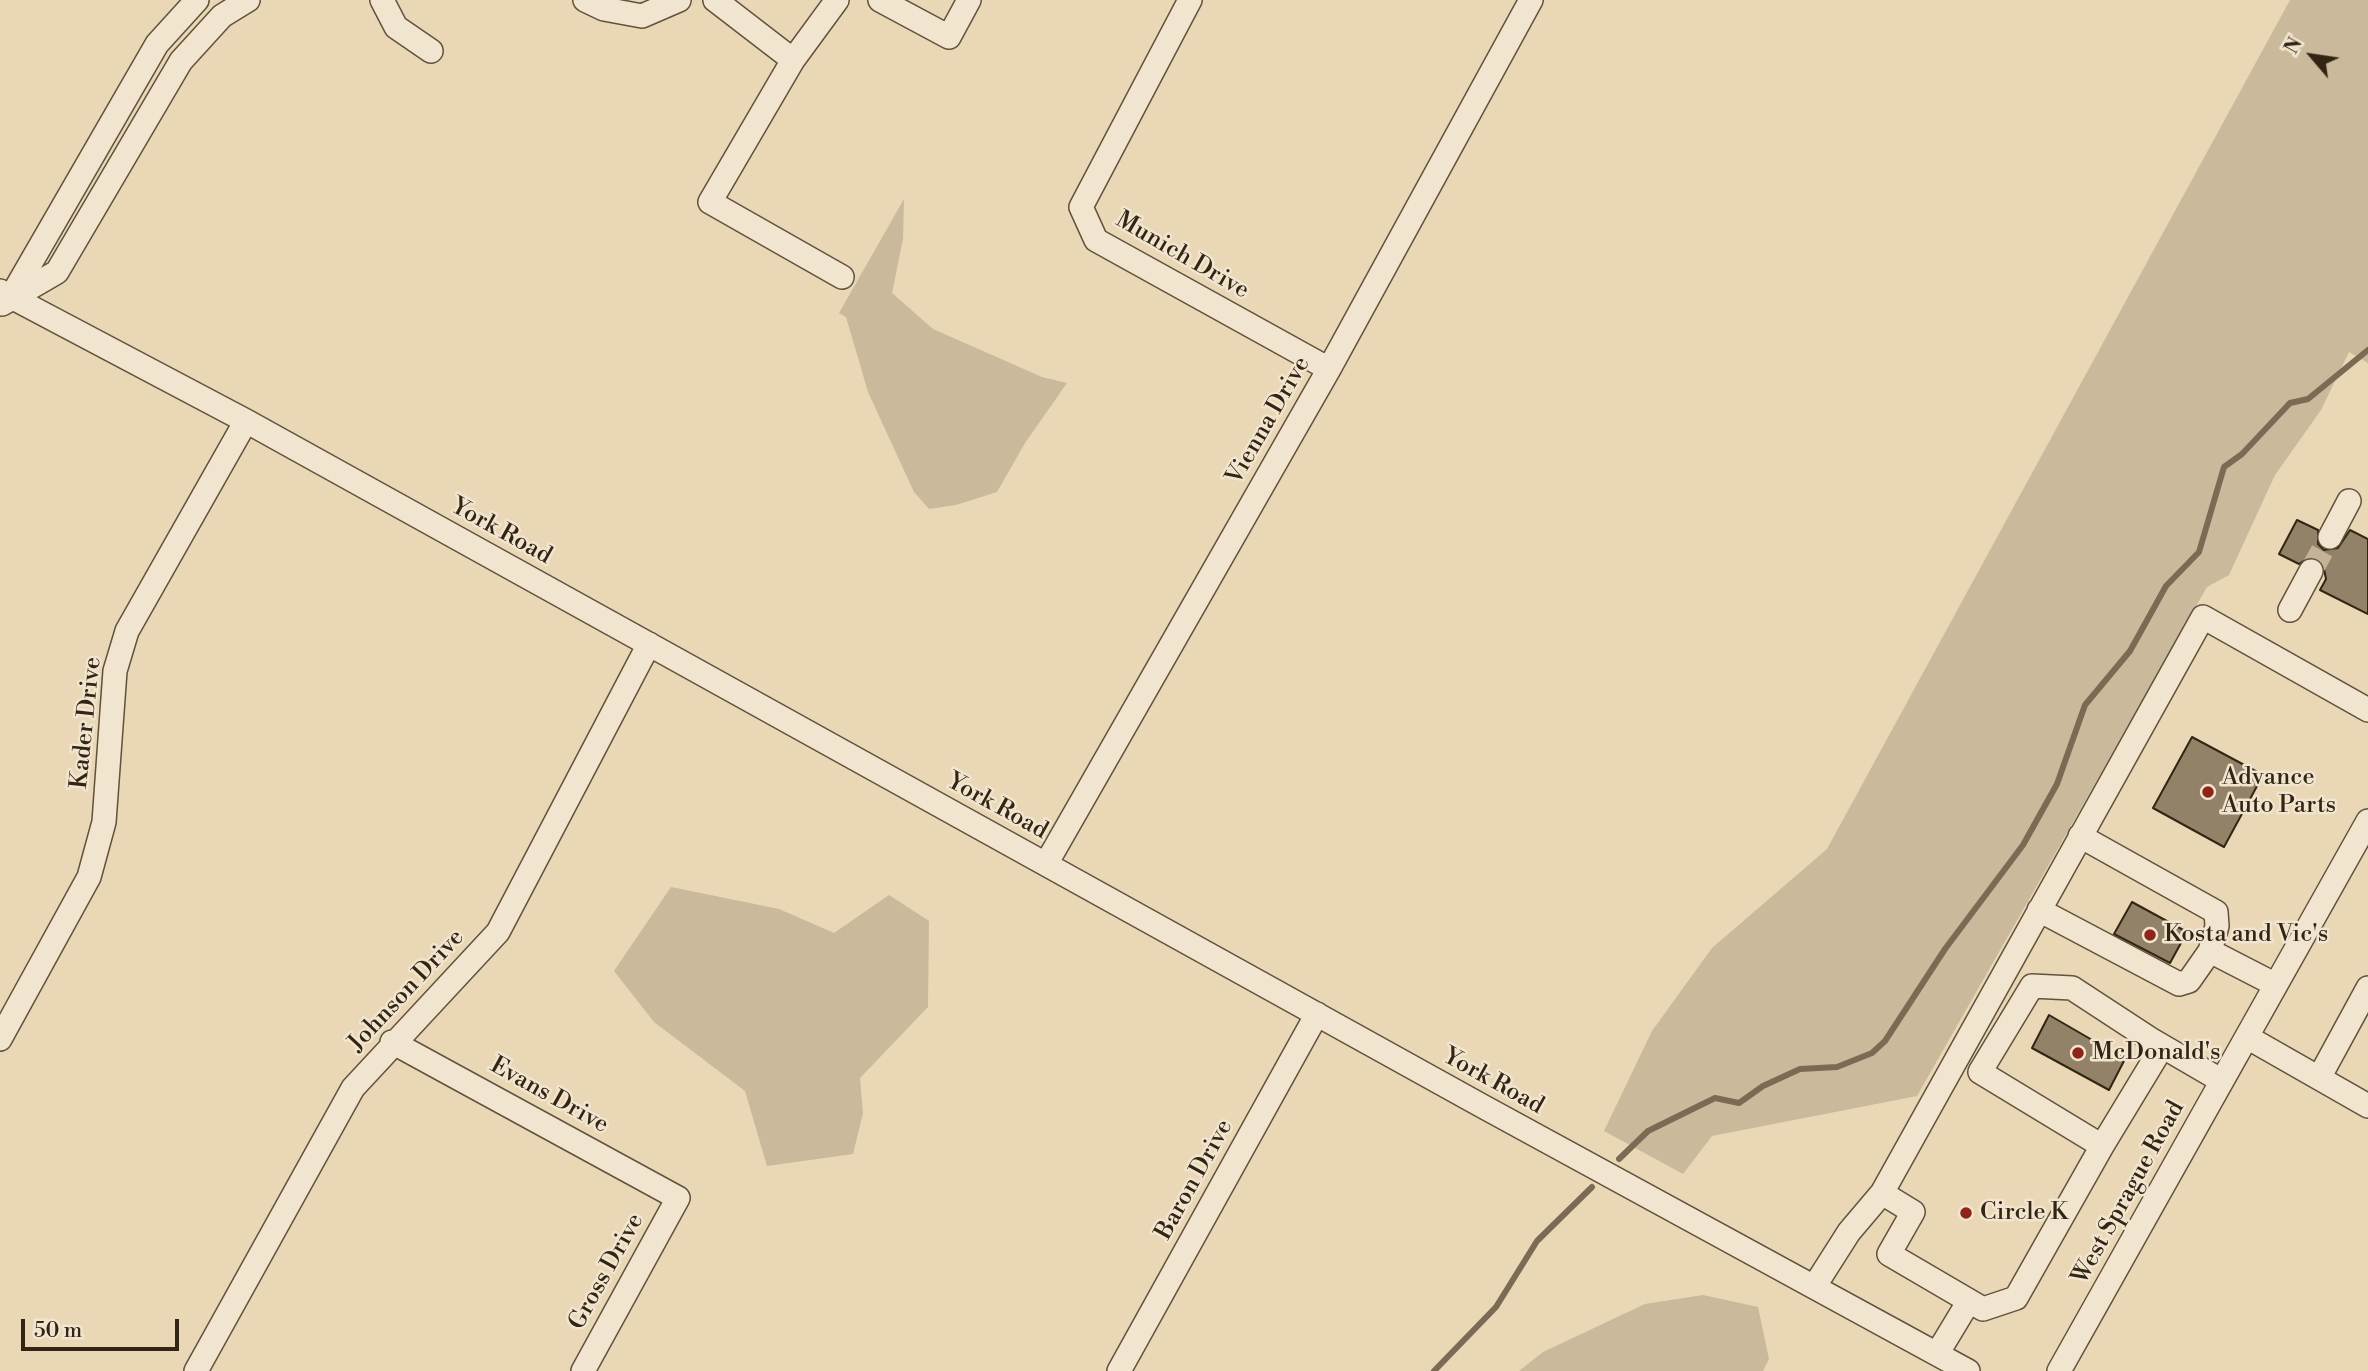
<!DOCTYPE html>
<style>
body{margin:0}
#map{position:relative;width:2368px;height:1371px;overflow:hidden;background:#e9d7b5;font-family:"Libre Bodoni",serif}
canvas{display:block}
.north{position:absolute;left:2277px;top:21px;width:70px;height:70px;-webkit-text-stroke:5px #f1e5cf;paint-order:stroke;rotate:299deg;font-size:19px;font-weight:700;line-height:28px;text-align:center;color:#332514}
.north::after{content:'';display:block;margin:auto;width:24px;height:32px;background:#332514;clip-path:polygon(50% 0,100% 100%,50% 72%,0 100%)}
.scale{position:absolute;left:21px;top:1319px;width:158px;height:32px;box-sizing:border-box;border:4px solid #332514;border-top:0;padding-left:9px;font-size:21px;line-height:24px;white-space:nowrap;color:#332514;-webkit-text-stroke:5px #f1e5cf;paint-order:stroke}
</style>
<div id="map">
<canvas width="2368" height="1371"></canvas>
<div class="north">N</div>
<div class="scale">50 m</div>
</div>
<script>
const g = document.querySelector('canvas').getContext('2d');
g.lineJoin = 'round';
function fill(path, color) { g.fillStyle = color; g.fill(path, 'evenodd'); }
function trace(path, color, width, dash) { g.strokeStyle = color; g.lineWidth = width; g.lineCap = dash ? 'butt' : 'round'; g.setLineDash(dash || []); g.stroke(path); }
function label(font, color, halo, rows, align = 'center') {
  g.font = font + ' "Libre Bodoni",serif'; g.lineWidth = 5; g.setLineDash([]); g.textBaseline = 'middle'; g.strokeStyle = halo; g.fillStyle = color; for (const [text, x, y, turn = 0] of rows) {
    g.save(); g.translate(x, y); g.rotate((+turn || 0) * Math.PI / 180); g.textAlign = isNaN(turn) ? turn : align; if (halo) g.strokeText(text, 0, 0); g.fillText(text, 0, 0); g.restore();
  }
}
const green = new Path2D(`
 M2290,0H2368V363L2349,352L2321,410L2275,475L2229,575L2207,587L1917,1096L1712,1136L1683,1174L1604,1131L1652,1031L1712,948L1827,849Z
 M904,199L903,239L892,293L933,329L1042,377L1067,383L1025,443L997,492L956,505L929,509L914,492L868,392L846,317L839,313Z
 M671,887L779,909L834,933L889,895L929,921L928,1007L860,1078L863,1113L853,1154L767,1166L745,1091L654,1022L614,971Z
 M1703,1295L1758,1307L1769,1359L1763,1371H1519L1543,1352L1645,1304Z`);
const stream = new Path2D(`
 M1619,1159L1648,1131L1715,1098L1739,1103L1763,1086L1800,1069L1837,1067L1872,1053L1885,1041L1945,949L2023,845L2057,784L2085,705L2130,651L2166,586L2199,552L2224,467L2242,454L2290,403L2308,399L2368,350
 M1434,1371L1496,1307L1537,1241L1592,1187`);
const building = new Path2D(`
 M2297,520L2318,530V544L2324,550L2338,548L2350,530L2368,539V614L2320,590L2326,579L2323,564L2318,559L2310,557L2299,564L2279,554Z
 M2192,737L2263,775L2224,847L2153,808Z
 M2132,902L2187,932L2170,963L2114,934Z
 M2049,1015L2125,1059L2109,1090L2032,1048Z`);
const minorTunnel = new Path2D(`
 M2311,571L2330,537`);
const minor = new Path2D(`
 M382,0L396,27L431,51
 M585,0L604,9L642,16L679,0
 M715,0L793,60L837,0
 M880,0L949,37L969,0
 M1190,0L1081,207L1096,240L1329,369
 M793,60L710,202L842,277
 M0,291L246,421L1484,1107L1968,1371
 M11,297L157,44L197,0
 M2,304L57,272L181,61L222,16L248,0
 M2330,537L2349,501
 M2290,610L2311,571
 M2080,836L2216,912L2217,926L2210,951L2276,985
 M1046,864L1329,369L1531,0
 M2039,910L2179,984L2189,981L2210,951
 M2247,1037L2368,1106
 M0,1039L89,877L104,822L115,671L127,631L246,421
 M392,1042L678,1198L583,1371
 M2162,1047L2102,1146L1980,1072L2032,986L2072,988L2150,1039L2222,1081
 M2319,1078L2368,988
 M1882,1193L1913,1212L1889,1254L1983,1309L2016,1298L2102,1146
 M1814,1287L1849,1232L1882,1193L2203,617L2368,710
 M1937,1354L1969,1301
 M196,1371L353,1088L498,932L649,644
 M1119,1371L1317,1014
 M2059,1371L2368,821`);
const markers = [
 [2208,792,7,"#8f2418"],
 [2150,935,7,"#8f2418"],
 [2078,1053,7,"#8f2418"],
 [1966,1213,7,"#8f2418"]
];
const streetNames = [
 ["Munich Drive",1182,256,30],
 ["Vienna Drive",1269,421,-60],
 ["York Road",501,532,29],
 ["Kader Drive",87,723,-84],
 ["York Road",997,807,29],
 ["Johnson Drive",407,991,-47],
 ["York Road",1493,1082,29],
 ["Evans Drive",549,1096,29],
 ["Baron Drive",1195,1180,-61],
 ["West Sprague Road",2129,1193,-61],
 ["Gross Drive",607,1272,-61]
];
const poiNames = [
 ["Advance",2222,778],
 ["Auto Parts",2222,806],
 ["Kosta and Vic's",2164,935],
 ["McDonald's",2092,1053],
 ["Circle K",1980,1213]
];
fill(green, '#cab99a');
trace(stream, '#7b6b54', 6);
fill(building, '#928268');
trace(building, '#332514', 2);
trace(minorTunnel, '#c5b395', 23, [23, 11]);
trace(minor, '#60523c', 26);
trace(minor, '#f1e5cf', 23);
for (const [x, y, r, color] of markers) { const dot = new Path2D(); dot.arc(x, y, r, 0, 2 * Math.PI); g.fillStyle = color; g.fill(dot); trace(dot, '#f1e5cf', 2.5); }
label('24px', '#332514', '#f1e5cf', streetNames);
label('24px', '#332514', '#f1e5cf', poiNames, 'left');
</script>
